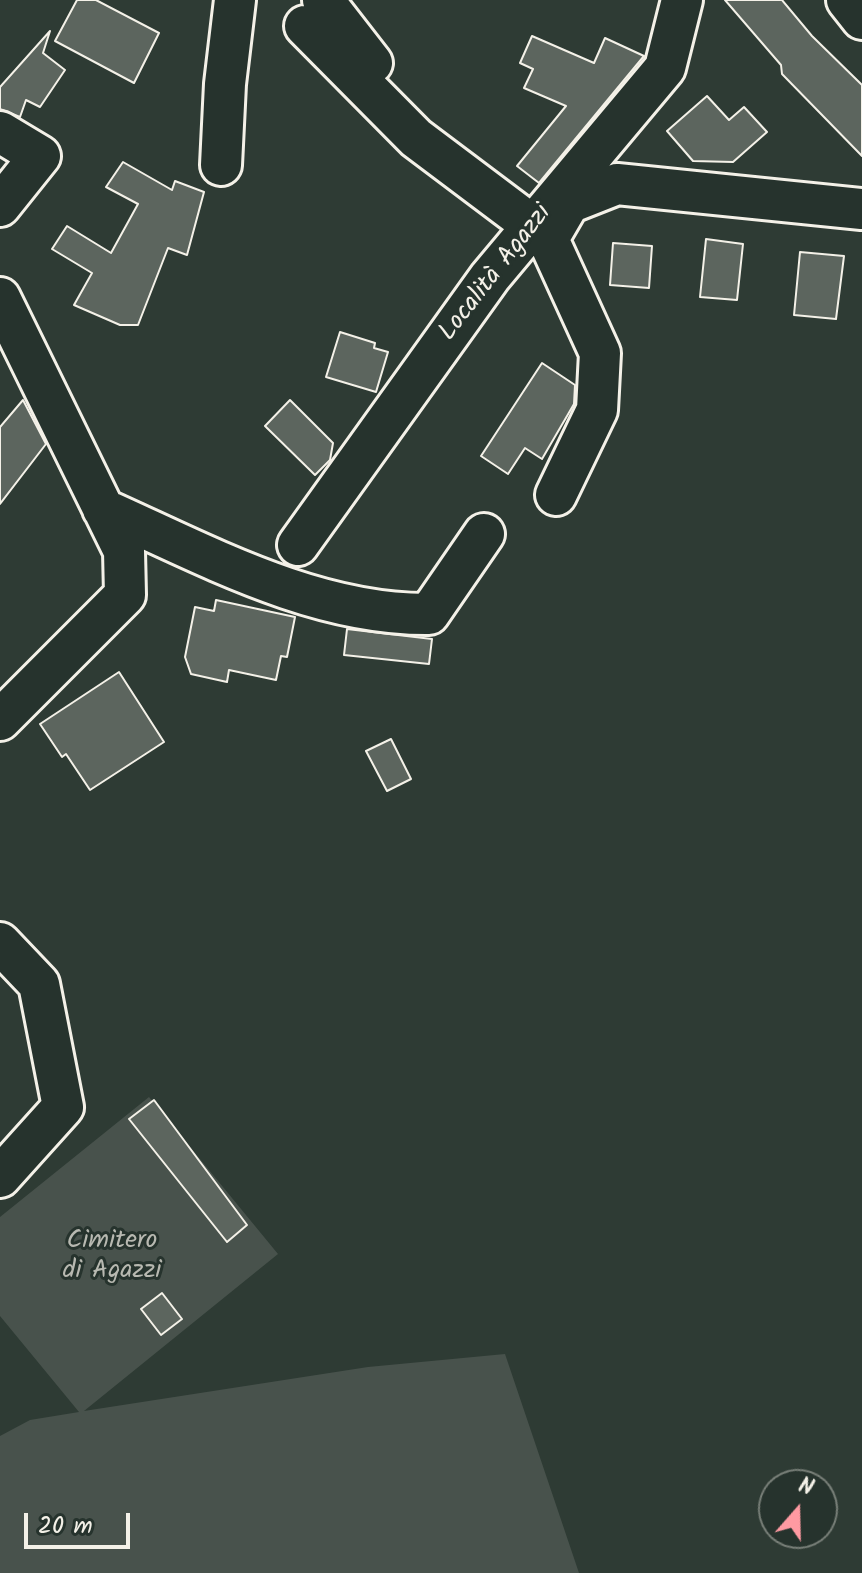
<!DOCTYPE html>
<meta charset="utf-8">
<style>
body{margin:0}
#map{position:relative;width:862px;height:1573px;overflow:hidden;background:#2e3b34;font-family:Kalam,sans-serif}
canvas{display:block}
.north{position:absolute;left:758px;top:1469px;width:80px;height:80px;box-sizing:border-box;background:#26332d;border:2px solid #787f78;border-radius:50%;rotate:20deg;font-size:22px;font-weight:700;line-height:32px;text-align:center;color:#f4f1e8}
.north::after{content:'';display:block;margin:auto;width:28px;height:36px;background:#ff9aa2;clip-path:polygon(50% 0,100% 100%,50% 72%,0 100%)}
.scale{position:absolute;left:24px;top:1513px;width:106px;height:36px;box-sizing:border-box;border:4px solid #f4f1e8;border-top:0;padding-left:10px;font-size:24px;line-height:28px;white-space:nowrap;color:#f4f1e8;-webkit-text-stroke:6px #26332d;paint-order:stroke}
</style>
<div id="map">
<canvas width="862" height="1573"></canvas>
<div class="north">N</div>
<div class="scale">20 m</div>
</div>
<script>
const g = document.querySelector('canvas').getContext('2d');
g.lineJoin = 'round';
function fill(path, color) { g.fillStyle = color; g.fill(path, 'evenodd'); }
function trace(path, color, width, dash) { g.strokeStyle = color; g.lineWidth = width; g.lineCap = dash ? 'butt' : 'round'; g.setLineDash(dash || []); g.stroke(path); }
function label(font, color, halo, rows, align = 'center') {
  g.font = font + ' Kalam,sans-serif'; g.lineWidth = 6; g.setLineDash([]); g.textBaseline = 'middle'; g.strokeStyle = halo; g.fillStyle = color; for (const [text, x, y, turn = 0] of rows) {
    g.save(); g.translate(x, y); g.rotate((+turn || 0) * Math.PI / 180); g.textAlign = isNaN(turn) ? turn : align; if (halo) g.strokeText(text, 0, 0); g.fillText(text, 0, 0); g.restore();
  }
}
const green = new Path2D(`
 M149,1097L278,1254L84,1411L368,1367L505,1354L579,1573H0V1436L30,1420L79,1412L0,1316V1217Z`);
const building = new Path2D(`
 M77,0H96L159,33L134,83L55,41Z
 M725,0H782L812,36L862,85V156L782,74L781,65Z
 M50,31L43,53L65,70L40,107L26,100L20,117L0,109V87Z
 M532,36L594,63L605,38L644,56L539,183L517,166L566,106L524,88L533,69L520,63Z
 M707,96L729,120L744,107L767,132L733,162L693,161L667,131Z
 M123,162L172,190L175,181L204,192L187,255L168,248L138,325H120L74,305L92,273L52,249L67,226L111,253L138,204L106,187Z
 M706,239L743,244L737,300L700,297Z
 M613,243L652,246L649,288L610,285Z
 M800,252L844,256L836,319L794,315Z
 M340,332L375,343L374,348L388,352L376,392L326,377Z
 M542,363L575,385L574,404L542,459L525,448L508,474L481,456Z
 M23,400L46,444L0,504V427Z
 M290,400L333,443L330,460L315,475L265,426Z
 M216,600L295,617L287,657L281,656L276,680L229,670L227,682L191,674L185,657L195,607L214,611Z
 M347,629L432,639L429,664L344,655Z
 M119,672L164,742L90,790L66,754L62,757L40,724Z
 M391,739L411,779L387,791L366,751Z
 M154,1100L247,1225L227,1242L129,1119Z
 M162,1293L182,1319L161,1335L141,1309Z`);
const street = new Path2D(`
 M323,0L372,63
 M847,0L862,19
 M305,26L416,138L533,226
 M0,132L40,156L0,206
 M221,165L225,84L235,0
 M0,298L124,551L125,595L0,720
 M556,495L597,410L600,353L548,239L569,203L617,184L862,209
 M103,509C206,555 314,615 429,614L484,534
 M298,545L490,277L665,68L682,0
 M0,943L39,984L63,1107L0,1177`);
const streetNames = [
 ["Località Agazzi",497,274,-52]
];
const parkNames = [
 ["Cimitero",112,1243],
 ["di Agazzi",112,1273]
];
fill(green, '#48524c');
fill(building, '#5c655e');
trace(building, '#f4f1e8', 2);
trace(street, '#f4f1e8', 46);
trace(street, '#26332d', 40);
label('26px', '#f4f1e8', '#26332d', streetNames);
label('26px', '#b8b9b1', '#26332d', parkNames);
</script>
